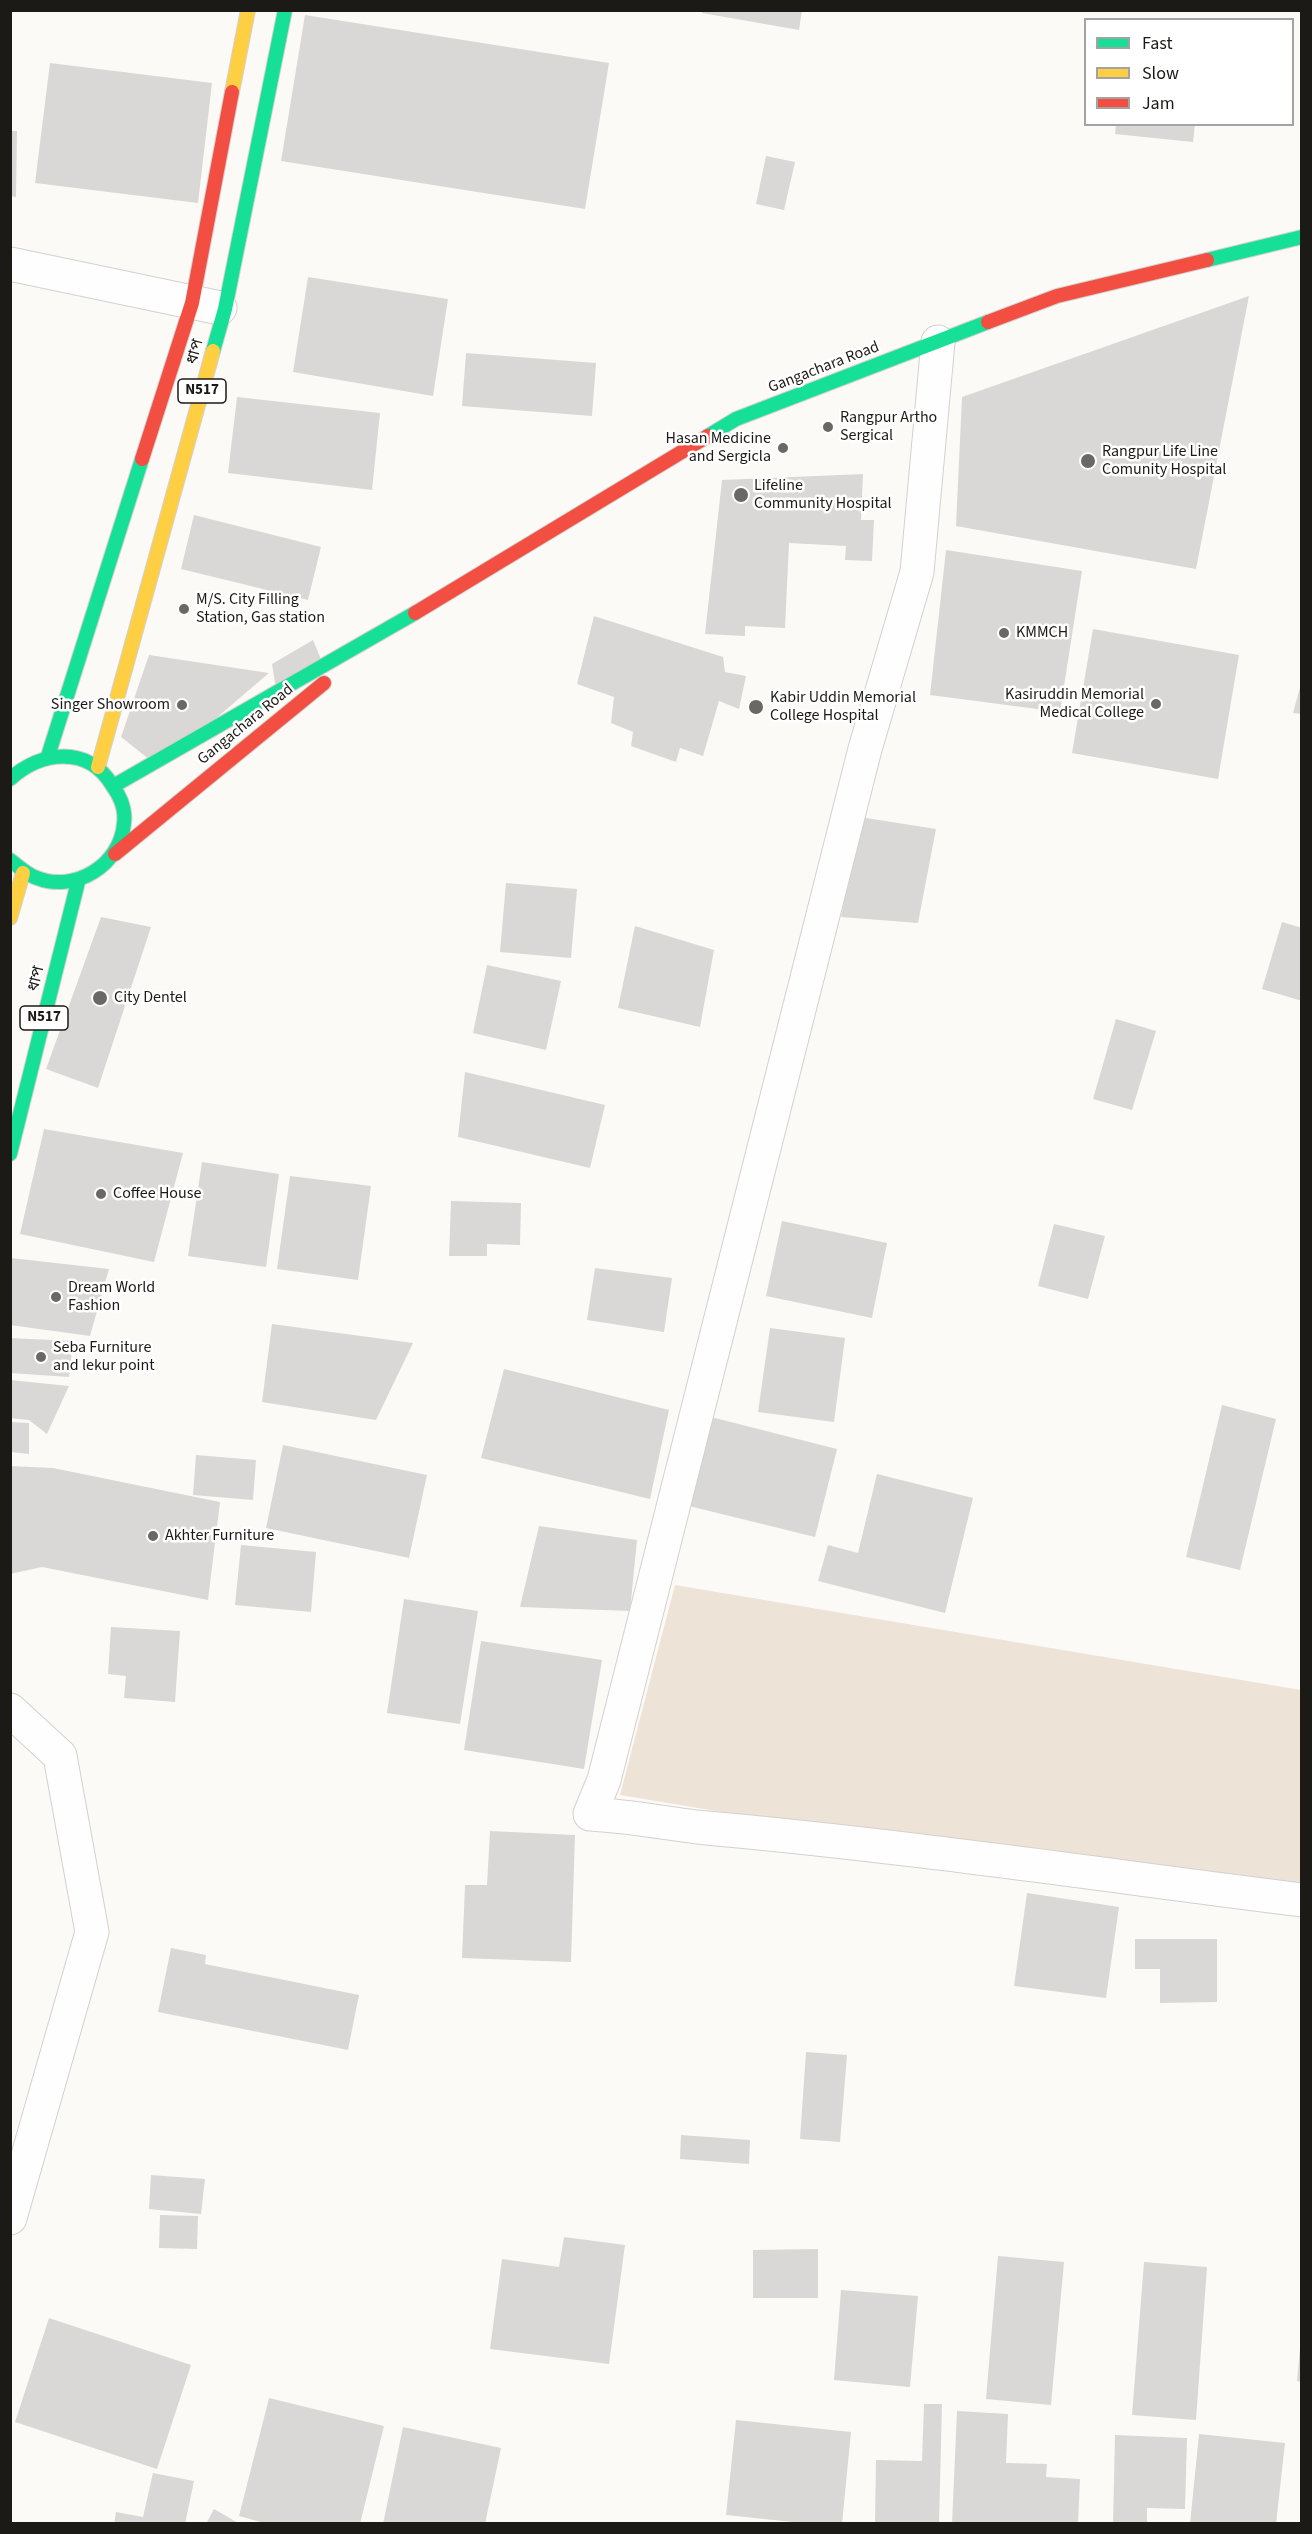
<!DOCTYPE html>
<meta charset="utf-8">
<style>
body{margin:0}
#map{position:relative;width:1312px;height:2534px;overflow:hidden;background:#fcfaf7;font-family:"Source Sans 3",sans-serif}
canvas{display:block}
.frame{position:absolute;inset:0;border:12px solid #1c1a17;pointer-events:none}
.legend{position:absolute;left:1084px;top:18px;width:210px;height:108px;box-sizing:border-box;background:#fff;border:2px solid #a4a3a2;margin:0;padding:8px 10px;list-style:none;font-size:18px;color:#1c1a17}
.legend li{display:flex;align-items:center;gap:12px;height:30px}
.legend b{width:30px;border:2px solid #a4a3a2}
</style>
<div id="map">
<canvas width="1312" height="2534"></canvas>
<div class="frame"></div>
<ul class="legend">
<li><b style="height:8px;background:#16e098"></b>Fast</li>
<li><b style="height:8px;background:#ffcf43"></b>Slow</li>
<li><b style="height:8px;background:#f24e42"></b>Jam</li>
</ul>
</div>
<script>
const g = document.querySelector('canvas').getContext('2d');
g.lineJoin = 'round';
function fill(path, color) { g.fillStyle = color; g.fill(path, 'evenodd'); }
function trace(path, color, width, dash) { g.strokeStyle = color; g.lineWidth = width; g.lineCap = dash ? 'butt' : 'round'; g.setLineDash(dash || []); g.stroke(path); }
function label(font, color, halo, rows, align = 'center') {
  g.font = font + ' "Source Sans 3","Noto Sans Bengali",sans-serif'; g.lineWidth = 5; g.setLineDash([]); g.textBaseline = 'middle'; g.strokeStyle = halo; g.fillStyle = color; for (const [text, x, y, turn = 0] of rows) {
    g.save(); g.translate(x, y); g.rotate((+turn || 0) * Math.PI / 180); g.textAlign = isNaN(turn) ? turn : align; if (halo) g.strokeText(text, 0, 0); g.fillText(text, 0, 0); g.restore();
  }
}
const green = new Path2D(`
 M675,1585L1301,1690V1909L620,1795Z`);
const building = new Path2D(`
 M702,10H802L799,30L702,13Z
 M305,15L609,63L585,209L281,161Z
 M50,63L212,83L198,203L35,183Z
 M1116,124H1195L1193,142L1115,134Z
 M10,131H17L16,197L10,196Z
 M766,156L795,162L784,210L756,204Z
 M308,277L448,299L433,396L293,372Z
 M1249,296L1196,569L956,526L962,397Z
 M466,353L596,363L592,416L462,406Z
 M237,397L380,413L372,490L228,473Z
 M863,474L861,520H874L872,561L845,560L846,546L789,543L785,628L745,626V636L705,634L722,480Z
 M194,515L321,547L308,600L181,569Z
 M946,550L1082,571L1060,712L930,695Z
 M594,616L723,657L725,672L746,676L739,709L719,701L703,756L680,748L676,762L631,746L633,732L611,723L614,697L577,684Z
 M1093,629L1239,655L1218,779L1072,753Z
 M313,640L323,664L277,695L272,664Z
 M149,655L269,673L159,767L121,737Z
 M1302,680V714L1293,713Z
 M860,817L936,829L918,923L841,917Z
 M506,883L577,889L571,958L500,952Z
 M101,917L151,927L98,1088L46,1069Z
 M1282,922L1302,928V1001L1262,989Z
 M635,926L714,950L700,1027L618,1008Z
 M487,965L561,981L546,1050L473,1033Z
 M1116,1019L1156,1031L1132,1110L1093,1099Z
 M465,1072L605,1105L590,1168L458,1137Z
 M44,1129L183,1153L154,1262L20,1234Z
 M202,1162L279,1174L266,1267L188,1256Z
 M290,1176L371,1186L358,1280L277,1269Z
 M451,1201L521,1203L520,1245L487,1244V1256H449Z
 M782,1221L887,1243L872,1318L766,1296Z
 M1054,1224L1105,1236L1088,1299L1038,1286Z
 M11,1258L109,1269L90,1336L10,1325Z
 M595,1268L672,1278L664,1332L587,1320Z
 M272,1324L413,1343L376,1420L262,1402Z
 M770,1328L845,1338L834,1422L758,1412Z
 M10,1338L73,1341L69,1377L10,1373Z
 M504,1369L669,1410L650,1499L481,1458Z
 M10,1380L69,1386L47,1434L29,1420L10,1418Z
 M1222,1405L1276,1419L1240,1570L1186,1557Z
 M707,1416L837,1449L815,1537L685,1505Z
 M10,1422L29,1423V1454L10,1452Z
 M283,1445L427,1475L409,1558L266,1528Z
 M196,1455L256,1460L253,1500L193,1495Z
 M10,1466L53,1468L220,1502L208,1600L42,1567L10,1574Z
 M877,1474L973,1498L945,1613L818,1581L828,1545L858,1553Z
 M539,1526L637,1540L630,1611L520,1607Z
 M241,1545L316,1552L311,1612L235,1605Z
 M404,1599L478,1611L460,1724L387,1713Z
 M111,1627L180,1631L175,1702L124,1698L126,1676L108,1674Z
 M481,1641L602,1660L584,1769L464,1750Z
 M490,1831L575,1835L571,1962L462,1958L465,1885H487Z
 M1027,1893L1119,1907L1106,1998L1014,1986Z
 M1135,1939H1217V2002L1160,2003V1969H1135Z
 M171,1948L206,1955L205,1964L359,1995L348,2050L158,2012Z
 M806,2052L847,2055L840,2142L800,2139Z
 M681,2135L750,2140L749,2164L680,2159Z
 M151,2175L205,2179L201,2214L149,2209Z
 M160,2215L198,2216L197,2249L159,2248Z
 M564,2237L625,2245L609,2364L490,2349L502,2259L559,2267Z
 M818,2249V2298H753V2250Z
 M998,2256L1064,2262L1051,2405L986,2399Z
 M1144,2262L1207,2267L1196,2420L1132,2415Z
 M841,2290L918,2296L910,2387L834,2380Z
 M49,2318L191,2365L157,2469L15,2422Z
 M1300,2348H1302V2382L1297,2381Z
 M269,2398L384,2426L360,2524H268L239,2516Z
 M924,2404H942L939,2524L875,2522L876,2460L922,2461Z
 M957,2411L1008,2414L1006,2463L1047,2464L1046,2477L1080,2479L1078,2524H952Z
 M736,2420L851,2432L842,2524H812L726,2515Z
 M403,2427L501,2448L485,2524H383Z
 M1199,2434L1285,2443L1276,2524H1190Z
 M1115,2435L1187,2438L1185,2509L1147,2508V2524H1113Z
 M153,2473L194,2481L185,2524H114L116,2512L143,2517Z
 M214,2509L240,2524H206Z`);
const street = new Path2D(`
 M10,264L220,308
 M938,342L917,572L865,749L604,1780L590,1814C630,1816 668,1824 707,1828C906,1846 1103,1875 1302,1900
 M10,1710L60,1756L92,1932L10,2218`);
const fast = new Path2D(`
 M1207,260L1302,237
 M213,351L225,309L285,10
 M708,436L736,419L988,322
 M48,756L142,459
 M10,779C41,751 88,745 112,785C120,796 126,809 124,823C121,865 75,893 37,878C27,875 18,866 10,860
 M115,785L415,613
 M10,1154L78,882`);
const slow = new Path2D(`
 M232,92L248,10
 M98,767L213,351
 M10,918L23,873`);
const jam = new Path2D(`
 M988,322L1057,296L1207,260
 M142,459L192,303L232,92
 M415,613L708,436
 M115,854L324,683`);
const markers = [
 [828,427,6,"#6a6865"],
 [783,448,6,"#6a6865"],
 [1088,461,8,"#6a6865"],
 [741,495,8,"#6a6865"],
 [184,609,6,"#6a6865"],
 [1004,633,6,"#6a6865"],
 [1156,704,6,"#6a6865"],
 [182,705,6,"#6a6865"],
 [756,707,8,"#6a6865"],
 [100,998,8,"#6a6865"],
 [101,1194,6,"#6a6865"],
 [56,1297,6,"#6a6865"],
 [41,1357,6,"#6a6865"],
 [153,1536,6,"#6a6865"]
];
const shields = [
 [202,391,48],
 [44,1018,48]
];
const shieldNames = [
 ["N517",202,391],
 ["N517",44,1018]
];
const streetNames = [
 ["ধাপ",196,352,-75],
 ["Gangachara Road",824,368,-21],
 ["Gangachara Road",246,725,-39],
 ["ধাপ",37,979,-76]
];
const poiNames = [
 ["Rangpur Artho",840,418],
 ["Sergical",840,436],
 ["Hasan Medicine",771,439,"right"],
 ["and Sergicla",771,457,"right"],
 ["Rangpur Life Line",1102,452],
 ["Comunity Hospital",1102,470],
 ["Lifeline",754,486],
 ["Community Hospital",754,504],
 ["M/S. City Filling",196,600],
 ["Station, Gas station",196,618],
 ["KMMCH",1016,633],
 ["Kasiruddin Memorial",1144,695,"right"],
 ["Medical College",1144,713,"right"],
 ["Kabir Uddin Memorial",770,698],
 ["College Hospital",770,716],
 ["Singer Showroom",170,705,"right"],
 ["City Dentel",114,998],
 ["Coffee House",113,1194],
 ["Dream World",68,1288],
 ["Fashion",68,1306],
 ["Seba Furniture",53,1348],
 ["and lekur point",53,1366],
 ["Akhter Furniture",165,1536]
];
fill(green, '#eee3d7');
fill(building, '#dad8d6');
trace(street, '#d3d1ce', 35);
trace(fast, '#d3d1ce', 16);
trace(slow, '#d3d1ce', 16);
trace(jam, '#d3d1ce', 16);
trace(street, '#fffefe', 33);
trace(fast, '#16e098', 14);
trace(slow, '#ffcf43', 14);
trace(jam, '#f24e42', 14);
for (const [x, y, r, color] of markers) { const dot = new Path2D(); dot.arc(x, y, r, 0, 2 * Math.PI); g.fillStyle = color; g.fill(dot); trace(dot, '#fff', 2); }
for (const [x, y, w] of shields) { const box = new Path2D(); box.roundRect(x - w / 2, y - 12, w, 24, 4.5); g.fillStyle = '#fff'; g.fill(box); trace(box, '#1c1a17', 1.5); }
label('bold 15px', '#1c1a17', null, shieldNames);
label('16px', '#1c1a17', '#fff', streetNames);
label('16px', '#1c1a17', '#fff', poiNames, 'left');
</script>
